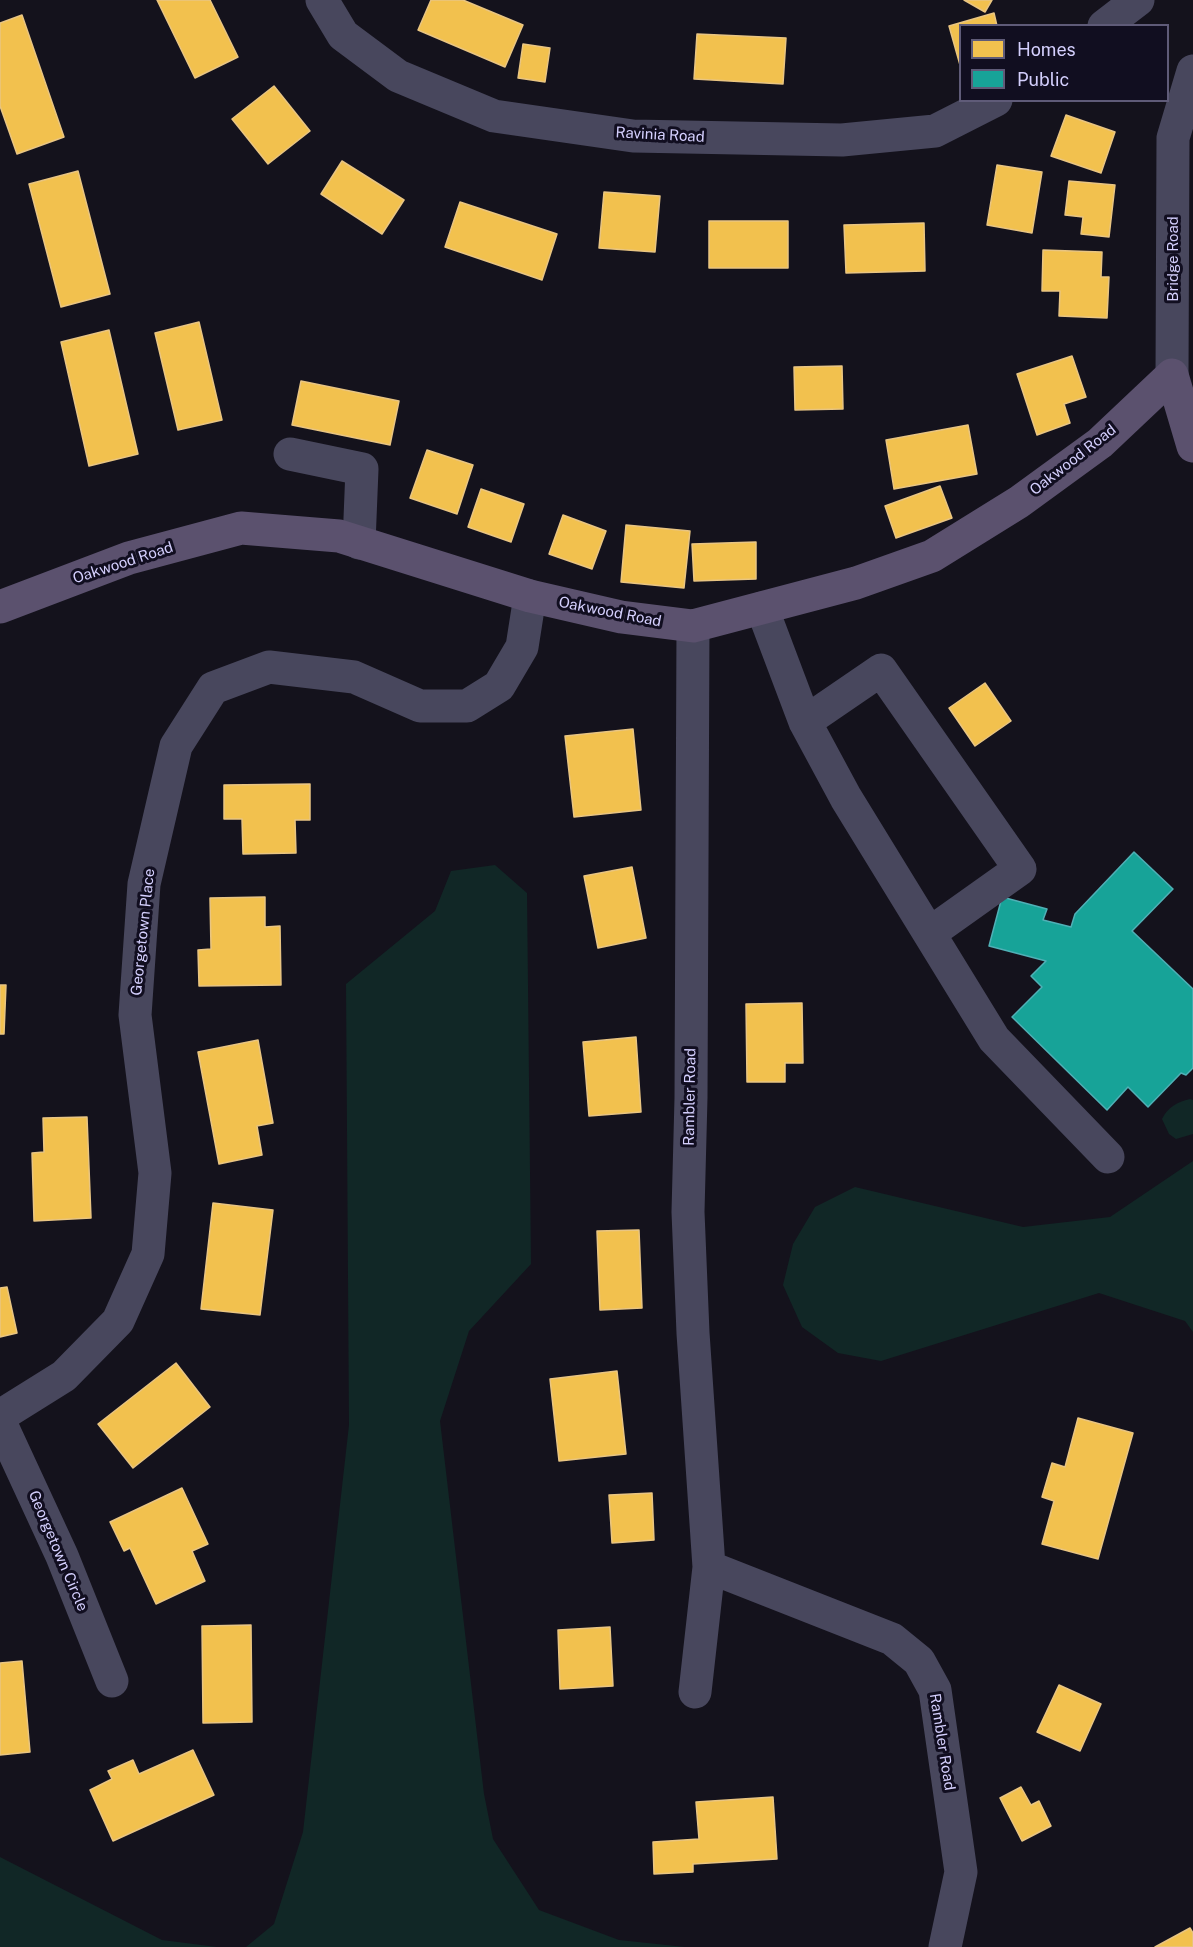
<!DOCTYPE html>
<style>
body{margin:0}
#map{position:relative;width:1193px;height:1947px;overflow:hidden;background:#14121c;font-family:"Public Sans",sans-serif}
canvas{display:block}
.legend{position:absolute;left:959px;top:24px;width:210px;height:78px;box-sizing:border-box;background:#110e20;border:2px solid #5f5b78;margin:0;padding:8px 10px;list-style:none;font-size:18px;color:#d4cffd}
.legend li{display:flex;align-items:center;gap:12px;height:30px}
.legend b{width:30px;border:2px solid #5f5b78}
</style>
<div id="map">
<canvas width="1193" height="1947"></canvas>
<ul class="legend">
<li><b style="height:16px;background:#f2c14e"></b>Homes</li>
<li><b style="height:16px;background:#17a398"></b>Public</li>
</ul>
</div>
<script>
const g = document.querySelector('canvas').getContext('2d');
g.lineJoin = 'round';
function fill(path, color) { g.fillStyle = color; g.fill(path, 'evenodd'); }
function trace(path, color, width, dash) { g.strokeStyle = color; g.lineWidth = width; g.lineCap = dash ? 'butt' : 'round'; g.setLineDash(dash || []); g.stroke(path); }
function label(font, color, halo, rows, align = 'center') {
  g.font = font + ' "Public Sans",sans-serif'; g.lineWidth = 6; g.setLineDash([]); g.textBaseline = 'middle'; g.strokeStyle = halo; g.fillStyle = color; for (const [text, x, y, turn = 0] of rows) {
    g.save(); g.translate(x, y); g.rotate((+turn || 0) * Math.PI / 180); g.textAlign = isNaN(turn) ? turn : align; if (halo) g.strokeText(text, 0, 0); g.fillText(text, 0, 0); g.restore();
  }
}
const green = new Path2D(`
 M495,865L527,893L531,1264L469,1331L440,1421L484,1794L493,1839L539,1910L619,1940L685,1947H246L274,1924L303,1832L349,1425L346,984L435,911L451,871Z
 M1190,1099L1193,1100V1134L1176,1139L1169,1134L1162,1119C1168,1107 1177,1102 1190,1099Z
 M1193,1161V1332L1185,1321L1099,1293L881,1361L838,1353L802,1327L783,1285L793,1244L815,1207L855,1187L1023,1227L1110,1217Z
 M0,1857L162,1940L217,1947H0Z`);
const homes = new Path2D(`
 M157,0H210L238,57L195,78Z
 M431,0H463L523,25L505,67L418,30Z
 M964,0H992L985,12Z
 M994,13L997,26H960V65L949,26Z
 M22,15L64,137L17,154L0,106V23Z
 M697,34L786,38L783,84L694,79Z
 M523,44L550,48L545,82L518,78Z
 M274,86L310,131L268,164L232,119Z
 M1066,115L1115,132L1101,173L1051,156Z
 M342,161L404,200L382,234L321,194Z
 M997,165L1042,172L1032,233L987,225Z
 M78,171L110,294L61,307L29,184Z
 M1069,181L1115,185L1109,237L1081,234L1083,217L1065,215Z
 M604,192L660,196L655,252L599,248Z
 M460,202L557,234L542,280L445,247Z
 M709,221H788V268H709Z
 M924,223L925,271L846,273L844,225Z
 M1043,250L1102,252L1101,277H1109L1107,318L1059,316L1060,291H1042Z
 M199,322L222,420L178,430L155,333Z
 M109,330L138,454L89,466L61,342Z
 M1072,356L1086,397L1064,404L1070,423L1037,435L1017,374Z
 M842,366L843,409L795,410L794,367Z
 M301,381L399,401L390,445L292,425Z
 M968,425L977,474L894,489L886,440Z
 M427,450L473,465L457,514L410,498Z
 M940,486L952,518L896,538L885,506Z
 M481,489L524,504L511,542L468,527Z
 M563,515L606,531L592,569L549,554Z
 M626,525L690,531L684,588L621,582Z
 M756,542V579L694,581L692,544Z
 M985,683L1011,721L975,746L949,708Z
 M633,729L641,810L574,817L565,736Z
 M310,784V820H295L296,853L243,854L242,819H224V785Z
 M632,867L646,938L598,948L584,876Z
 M265,897V927L280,926L281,985L199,986L198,950L211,949L210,898Z
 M0,985H6L4,1034H0Z
 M802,1003L803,1063H785V1082H747L746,1004Z
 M636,1037L641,1112L589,1116L583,1042Z
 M258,1040L273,1123L257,1126L262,1155L219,1164L198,1052Z
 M87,1117L91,1218L34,1221L32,1153L44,1152L43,1118Z
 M213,1203L273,1210L260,1315L201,1309Z
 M639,1230L642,1308L600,1310L597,1231Z
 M7,1287L17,1333L0,1337V1288Z
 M176,1363L210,1407L133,1468L98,1424Z
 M617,1371L626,1454L559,1461L550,1379Z
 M1078,1418L1133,1433L1098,1559L1042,1544L1054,1501L1042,1497L1052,1463L1065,1467Z
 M182,1488L208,1544L192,1551L205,1581L156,1604L130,1548L124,1551L110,1522Z
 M652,1493L654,1540L612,1543L609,1495Z
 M251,1625L252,1722L203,1723L202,1626Z
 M610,1627L613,1686L560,1689L558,1630Z
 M22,1661L30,1752L0,1755V1663Z
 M1059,1685L1101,1704L1080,1751L1037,1732Z
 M193,1750L214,1795L113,1841L90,1790L112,1779L108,1771L133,1760L139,1774Z
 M1021,1787L1031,1805L1039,1801L1051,1826L1022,1841L1000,1798Z
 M773,1797L777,1859L693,1864V1872L654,1874L653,1842L699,1839L696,1802Z
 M1190,1928L1193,1933V1947H1155Z`);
const public = new Path2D(`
 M1134,852L1173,889L1132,931L1193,989V1068L1186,1075L1181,1073L1148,1107L1128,1087L1107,1110L1012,1017L1042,987L1031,976L1046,961L989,946L1002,897L1047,909L1043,920L1071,927L1075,914Z`);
const minor = new Path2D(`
 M322,0L343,35L398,76L494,116L633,136L842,140L935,131L996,100
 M1104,26L1138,0
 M1172,375L1173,138L1193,71
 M290,454L362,469L359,543
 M762,608L805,722L846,798L994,1039L1108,1157
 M693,626L691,1098L688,1212L693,1333L709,1567L695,1692
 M805,722L881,670L1020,869L930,933
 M0,1416L64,1376L118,1321L148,1254L155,1173L135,1015L144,884L176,746L213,688L269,667L354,677L420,706H467L499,686L522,647L530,596
 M0,1422L62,1556L112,1681
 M709,1567L892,1639L919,1661L935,1690L961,1872L945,1947`);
const major = new Path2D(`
 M0,607L129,558L241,528L339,536L530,596L621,617L693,626L856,583L932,556L1019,502L1100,443L1172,375L1193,446`);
const streetNames = [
 ["Ravinia Road",660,135,3],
 ["Bridge Road",1173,259,-90],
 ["Oakwood Road",1073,460,-38],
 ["Oakwood Road",123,563,-18],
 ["Oakwood Road",610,612,11],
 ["Georgetown Place",143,932,-84],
 ["Rambler Road",690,1097,-89],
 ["Georgetown Circle",58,1551,67],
 ["Rambler Road",942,1742,81]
];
fill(green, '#112726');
fill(homes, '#f2c14e');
trace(homes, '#e9c582', 1.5);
fill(public, '#17a398');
trace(public, '#50b0b6', 1.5);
trace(minor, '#48475d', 33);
trace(major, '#5b516e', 33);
label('15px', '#d4cffd', '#110e20', streetNames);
</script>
